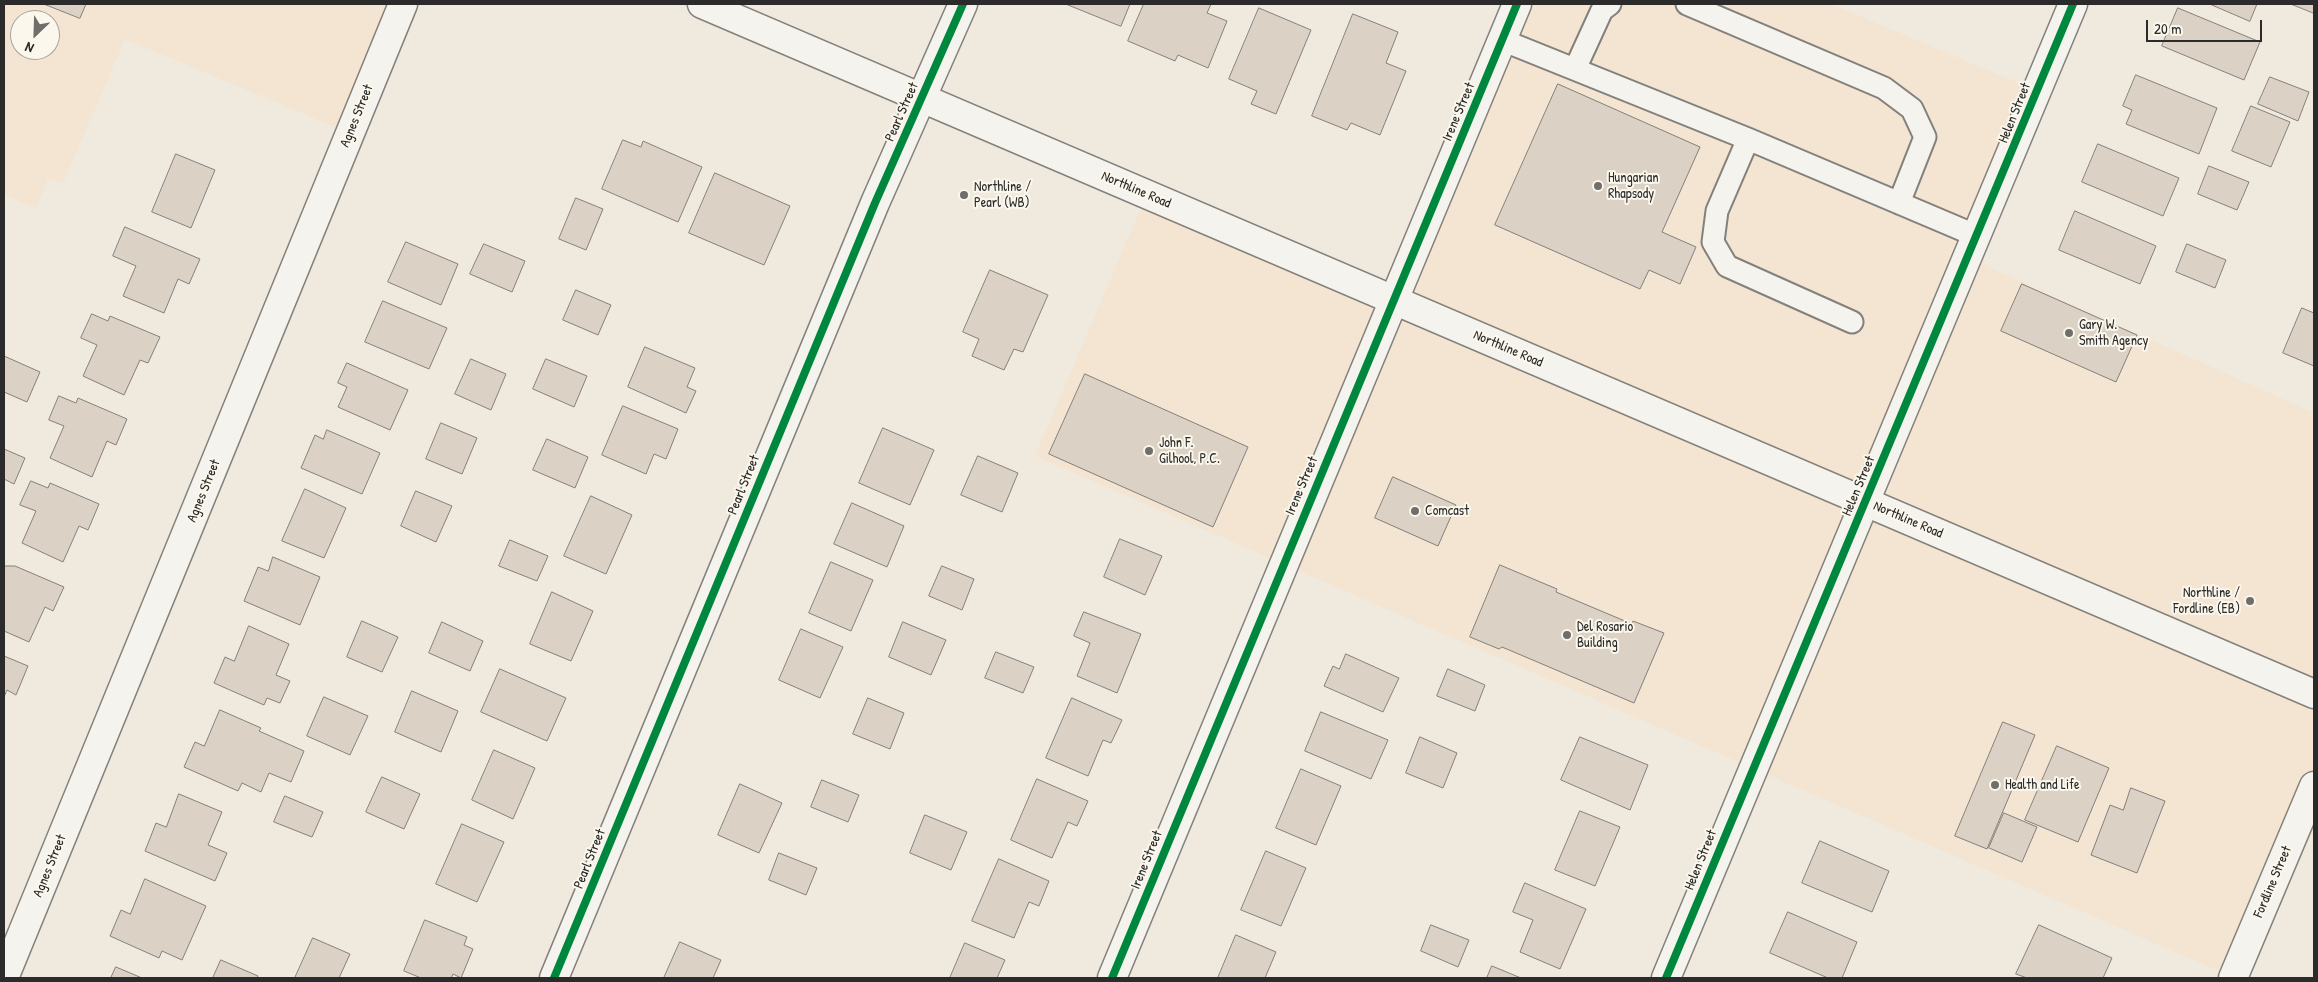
<!DOCTYPE html>
<style>
body{margin:0}
#map{position:relative;width:2318px;height:982px;overflow:hidden;background:#f0e9de;font-family:"Patrick Hand",sans-serif}
canvas{display:block}
.frame{position:absolute;inset:0;border:5px solid #2b2b2b;pointer-events:none}
.north{position:absolute;left:10px;top:10px;width:50px;height:50px;box-sizing:border-box;background:#fbf7ec;border:1px solid #a8a59f;border-radius:50%;rotate:204deg;font-size:14px;font-weight:700;line-height:20px;text-align:center;color:#2b2b2b}
.north::after{content:'';display:block;margin:auto;width:18px;height:22px;background:#706e6a;clip-path:polygon(50% 0,100% 100%,50% 72%,0 100%)}
.scale{position:absolute;left:2146px;top:20px;width:116px;height:22px;box-sizing:border-box;border:2px solid #2b2b2b;border-top:0;padding-left:6px;font-size:15px;line-height:18px;white-space:nowrap;color:#2b2b2b;-webkit-text-stroke:4px #fbf7ec;paint-order:stroke}
</style>
<div id="map">
<canvas width="2318" height="982"></canvas>
<div class="frame"></div>
<div class="north">N</div>
<div class="scale">20 m</div>
</div>
<script>
const g = document.querySelector('canvas').getContext('2d');
g.lineJoin = 'round';
function fill(path, color) { g.fillStyle = color; g.fill(path, 'evenodd'); }
function trace(path, color, width, dash) { g.strokeStyle = color; g.lineWidth = width; g.lineCap = dash ? 'butt' : 'round'; g.setLineDash(dash || []); g.stroke(path); }
function label(font, color, halo, rows, align = 'center') {
  g.font = font + ' "Patrick Hand",sans-serif'; g.lineWidth = 4; g.setLineDash([]); g.textBaseline = 'middle'; g.strokeStyle = halo; g.fillStyle = color; for (const [text, x, y, turn = 0] of rows) {
    g.save(); g.translate(x, y); g.rotate((+turn || 0) * Math.PI / 180); g.textAlign = isNaN(turn) ? turn : align; if (halo) g.strokeText(text, 0, 0); g.fillText(text, 0, 0); g.restore();
  }
}
const built = new Path2D(`
 M4,4H403L350,133L125,39L63,183L48,178L36,208L4,195ZM20,20H50V50H20Z
 M1517,4H1831L2037,91L1968,258L2314,413V786L2233,977L1035,456L1147,194L1394,300Z`);
const building = new Path2D(`
 M44,4H86L80,18Z
 M1066,4H1130L1121,26Z
 M1144,4H1211L1207,13L1227,21L1208,68L1178,55L1175,61L1128,41Z
 M2210,4H2257L2250,21Z
 M2291,4H2314V13Z
 M1259,8L1311,30L1276,114L1251,104L1257,91L1229,79Z
 M2178,8L2260,42L2244,80L2162,46Z
 M1353,14L1398,32L1386,63L1406,71L1380,135L1351,123L1347,130L1312,116Z
 M2136,75L2217,108L2199,154L2126,124L2132,110L2123,106Z
 M2270,77L2309,92L2298,121L2258,104Z
 M1558,84L1700,147L1662,232L1696,247L1680,284L1649,270L1640,289L1495,225Z
 M2251,106L2290,122L2271,167L2232,151Z
 M623,140L641,147L643,141L702,167L678,222L602,189Z
 M2098,144L2179,178L2163,216L2082,182Z
 M176,154L215,170L191,228L152,212Z
 M2209,166L2249,182L2237,210L2198,194Z
 M715,173L790,206L764,265L689,233Z
 M576,198L603,209L586,250L559,239Z
 M2075,211L2156,246L2140,284L2059,250Z
 M125,227L200,259L189,284L178,279L164,313L123,296L136,266L113,256Z
 M406,242L458,264L441,305L388,282Z
 M484,244L525,261L512,292L470,274Z
 M2187,244L2226,260L2215,288L2176,272Z
 M990,270L1048,295L1023,352L1014,349L1004,370L972,356L979,339L963,332Z
 M2022,284L2137,335L2116,382L2001,331Z
 M576,290L611,305L598,335L563,320Z
 M383,301L447,328L429,369L365,342Z
 M2302,308L2314,313V366L2283,353Z
 M92,314L108,321L110,316L160,337L148,363L140,360L124,395L83,376L97,345L81,338Z
 M645,347L695,368L687,387L696,391L686,413L628,387Z
 M4,356L40,372L27,402L4,392Z
 M471,359L506,374L491,410L455,394Z
 M546,359L587,376L574,407L533,389Z
 M347,363L408,390L390,430L338,407L347,387L338,383Z
 M1085,374L1248,447L1213,527L1049,454Z
 M59,396L76,403L78,398L127,419L116,445L107,441L92,477L50,458L64,426L49,420Z
 M623,406L678,429L666,459L654,454L646,474L602,455Z
 M441,423L477,438L462,474L426,459Z
 M883,428L934,450L910,505L859,483Z
 M327,430L380,453L362,494L301,468L315,435L323,439Z
 M547,439L588,457L575,488L533,470Z
 M4,449L25,458L14,484L4,479Z
 M978,456L1018,473L1002,512L961,495Z
 M1393,477L1456,505L1438,546L1375,518Z
 M31,481L48,488L50,483L99,504L88,530L79,526L63,562L22,543L36,511L20,505Z
 M305,489L346,508L324,558L282,541Z
 M416,491L452,506L436,542L401,526Z
 M591,496L632,515L606,574L564,556Z
 M852,503L904,526L887,567L834,544Z
 M1120,539L1162,556L1145,595L1104,577Z
 M510,540L548,556L537,581L499,566Z
 M273,557L320,577L300,625L244,601L258,567L268,571Z
 M831,562L873,580L851,631L809,613Z
 M1500,565L1557,589L1556,592L1632,624L1633,621L1664,633L1634,703L1502,647L1499,649L1470,637Z
 M4,566H15L64,587L53,611L45,607L29,642L4,631Z
 M942,566L974,579L962,610L929,596Z
 M552,592L593,611L571,661L530,644Z
 M1084,612L1141,634L1117,693L1077,676L1090,643L1074,636Z
 M362,621L398,637L382,672L347,657Z
 M442,622L483,641L470,671L429,653Z
 M903,622L946,640L931,675L889,657Z
 M249,626L289,644L276,675L290,681L280,703L267,698L264,705L214,683L225,657L234,661Z
 M801,629L843,647L820,698L779,680Z
 M996,652L1034,667L1023,693L985,678Z
 M1346,654L1399,678L1383,712L1324,686L1333,666L1339,669Z
 M4,656L28,666L16,695L7,690L4,697Z
 M500,669L566,698L547,741L481,712Z
 M1448,669L1485,685L1475,711L1437,696Z
 M412,691L458,711L441,752L395,732Z
 M324,697L368,716L350,755L307,736Z
 M868,698L904,713L890,749L853,734Z
 M1072,698L1122,720L1111,743L1103,740L1088,776L1046,758Z
 M220,710L261,728L259,731L304,751L291,782L269,773L261,792L242,783L238,791L184,767L195,742L204,746Z
 M1321,712L1388,740L1371,779L1305,751Z
 M2003,722L2035,735L1987,849L1955,836Z
 M1420,737L1457,753L1443,788L1406,773Z
 M1580,737L1648,765L1630,810L1561,780Z
 M2057,746L2109,768L2078,842L2025,820Z
 M494,750L535,768L513,819L472,800Z
 M1301,769L1341,786L1316,845L1276,828Z
 M382,777L420,794L404,829L366,812Z
 M1037,779L1088,801L1077,826L1068,822L1052,858L1011,840Z
 M822,780L859,795L848,822L811,807Z
 M740,784L782,803L759,853L718,835Z
 M2131,788L2165,801L2137,873L2091,855L2110,805L2123,810Z
 M179,794L222,812L208,845L227,853L215,881L145,851L156,823L166,827Z
 M285,796L323,812L312,837L274,822Z
 M1580,811L1620,827L1595,886L1555,870Z
 M2004,813L2037,827L2022,862L1989,848Z
 M925,815L967,832L951,870L910,853Z
 M462,824L504,842L477,902L436,884Z
 M1820,841L1889,871L1872,912L1802,883Z
 M1266,851L1306,868L1281,926L1241,910Z
 M779,853L817,868L806,895L769,880Z
 M999,859L1049,881L1039,906L1029,902L1014,938L972,921Z
 M145,879L206,906L182,960L162,951L159,958L110,936L121,910L130,914Z
 M1525,883L1586,909L1560,969L1520,952L1533,920L1513,912Z
 M1788,912L1857,942L1842,978H1828L1770,953Z
 M425,920L467,937L464,945L473,949L461,978L453,974L451,978H421L404,971Z
 M1431,925L1469,940L1458,967L1421,951Z
 M2039,925L2112,958L2103,978H2027L2016,974Z
 M1236,935L1276,952L1265,978H1218Z
 M313,938L350,954L339,978H295Z
 M680,942L721,960L713,978H664Z
 M965,943L1005,960L997,978H950Z
 M221,960L258,976L257,978H213Z
 M1492,966L1521,978H1487Z
 M116,967L142,978H111Z`);
const service = new Path2D(`
 M1687,4L1884,88L1912,109L1925,137L1899,203
 M1502,40L1748,139L1977,236
 M1575,69L1602,10L1610,4
 M1748,139L1717,211L1713,242L1727,266L1852,322`);
const minor = new Path2D(`
 M4,978L403,4
 M554,978L875,203L963,4
 M1112,978L1517,4
 M1666,978C1800,653 1939,329 2073,4
 M2233,978L2314,786`);
const secondary = new Path2D(`
 M702,4L2314,694`);
const cycleway = new Path2D(`
 M554,978L875,203L963,4
 M1112,978L1517,4
 M1666,978C1800,653 1939,329 2073,4`);
const markers = [
 [1598,186,5,"#706e6a"],
 [964,195,5,"#706e6a"],
 [2069,333,5,"#706e6a"],
 [1149,451,5,"#706e6a"],
 [1415,511,5,"#706e6a"],
 [2250,601,5,"#706e6a"],
 [1567,635,5,"#706e6a"],
 [1995,785,5,"#706e6a"]
];
const streetNames = [
 ["Pearl Street",902,112,-66],
 ["Irene Street",1459,112,-67],
 ["Helen Street",2015,113,-68],
 ["Agnes Street",357,116,-68],
 ["Northline Road",1136,190,23],
 ["Northline Road",1508,349,23],
 ["Pearl Street",744,485,-68],
 ["Irene Street",1302,486,-67],
 ["Helen Street",1859,486,-67],
 ["Agnes Street",204,491,-68],
 ["Northline Road",1908,520,23],
 ["Pearl Street",590,859,-68],
 ["Irene Street",1147,860,-68],
 ["Helen Street",1701,860,-68],
 ["Agnes Street",50,866,-68],
 ["Fordline Street",2273,882,-67]
];
const poiNames = [
 ["Hungarian",1608,178],
 ["Rhapsody",1608,194],
 ["Northline /",974,187],
 ["Pearl (WB)",974,203],
 ["Gary W.",2079,325],
 ["Smith Agency",2079,341],
 ["John F.",1159,443],
 ["Gilhool, P.C.",1159,459],
 ["Comcast",1425,511],
 ["Northline /",2240,593,"right"],
 ["Fordline (EB)",2240,609,"right"],
 ["Del Rosario",1577,627],
 ["Building",1577,643],
 ["Health and Life",2005,785]
];
fill(built, '#f3e5d1');
fill(building, '#dbd1c5');
trace(building, '#84807c', 1);
trace(service, '#84807c', 25);
trace(minor, '#84807c', 31);
trace(secondary, '#84807c', 31);
trace(service, '#f5f3ee', 21);
trace(minor, '#f5f3ee', 28);
trace(secondary, '#f5f3ee', 28);
trace(cycleway, '#00873e', 8);
for (const [x, y, r, color] of markers) { const dot = new Path2D(); dot.arc(x, y, r, 0, 2 * Math.PI); g.fillStyle = color; g.fill(dot); trace(dot, '#fbf7ec', 2); }
label('14px', '#2b2b2b', '#fbf7ec', streetNames);
label('14px', '#2b2b2b', '#fbf7ec', poiNames, 'left');
</script>
